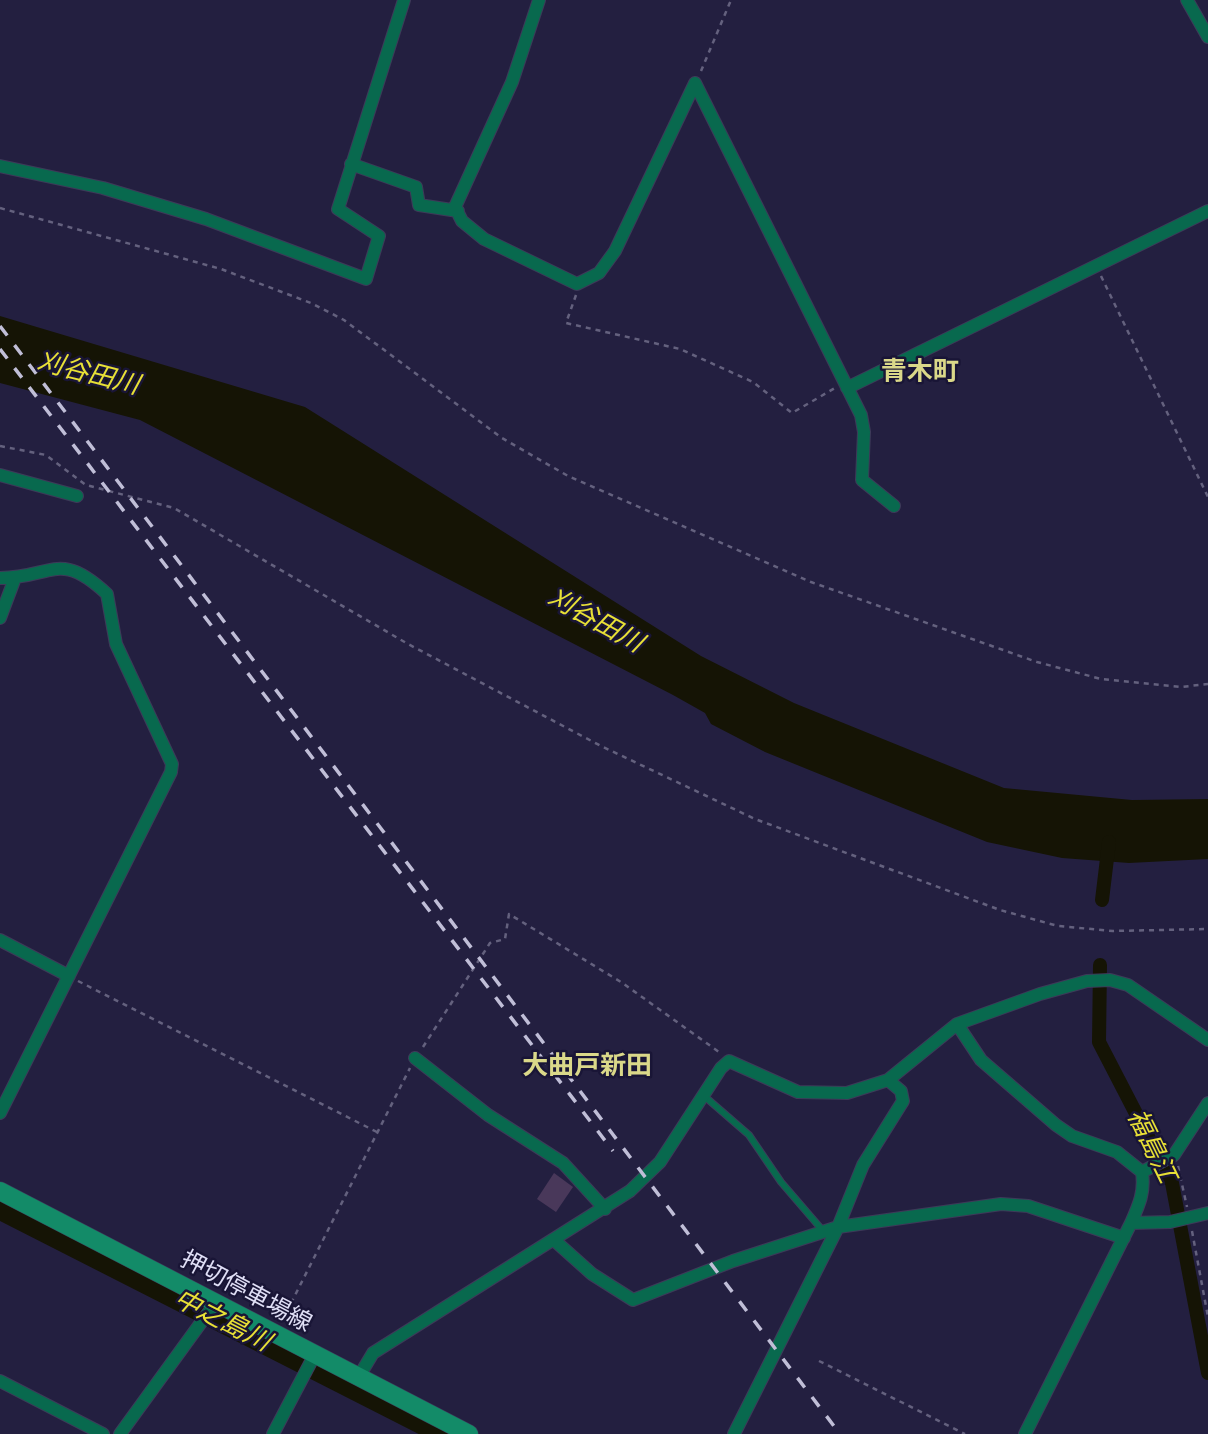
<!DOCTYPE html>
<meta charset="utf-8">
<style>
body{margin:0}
canvas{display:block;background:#231f40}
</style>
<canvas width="1208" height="1434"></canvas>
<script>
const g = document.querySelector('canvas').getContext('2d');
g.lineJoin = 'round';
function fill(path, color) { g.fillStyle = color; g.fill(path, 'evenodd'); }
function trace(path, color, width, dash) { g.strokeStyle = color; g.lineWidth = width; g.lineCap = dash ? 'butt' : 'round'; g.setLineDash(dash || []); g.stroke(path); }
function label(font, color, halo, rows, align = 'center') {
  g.font = font + ' "Noto Serif","Noto Sans JP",serif'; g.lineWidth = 5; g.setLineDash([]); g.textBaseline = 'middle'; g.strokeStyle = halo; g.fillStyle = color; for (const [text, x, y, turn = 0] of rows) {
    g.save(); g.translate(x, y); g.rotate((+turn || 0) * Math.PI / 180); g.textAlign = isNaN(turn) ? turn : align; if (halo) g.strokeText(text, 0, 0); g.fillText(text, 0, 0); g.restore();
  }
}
const water = new Path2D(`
 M0,316L305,407L701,656L794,703L1004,788L1132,800L1208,799V859L1129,863L1062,858L987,842L765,752L711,724L705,713L673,695L140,420L0,383Z`);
const canal = new Path2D(`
 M1102,900L1109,842
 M1100,965L1099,1042L1172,1183L1208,1373`);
const river = new Path2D(`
 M0,1208L444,1434`);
const building = new Path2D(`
 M554,1173L573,1187L556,1212L537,1199Z`);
const path = new Path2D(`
 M701,71L731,0
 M0,208L221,269L311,303L344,320L502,438L568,476L811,582L1037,662L1101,679L1181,687L1208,684
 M1101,276L1208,497
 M576,295L566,323L680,349L753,382L792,413L835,388
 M0,446L46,455L86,485L174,508L408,644L601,746L755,819L1000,910L1058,926L1113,931L1208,929
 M78,981L377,1132
 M423,1047L490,943L505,939L509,914L621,982L719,1052
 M1178,1166L1187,1207
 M1192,1231L1208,1317
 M282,1321L410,1068
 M819,1361L965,1434`);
const lane = new Path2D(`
 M703,1095L749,1135L781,1182L824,1232`);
const street = new Path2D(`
 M539,0L512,82L455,207L462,221L484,239L577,284L599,273L615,251L695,83
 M1187,0L1208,37
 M695,83L861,415L864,432L862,480L894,506
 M351,164L416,187L419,205L458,211
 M0,166L103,188L206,219L366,279L379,236L338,209L404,0
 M847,388L1208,211
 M0,475L77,496
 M0,578C52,578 59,549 107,594L116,644L172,764L171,772L0,1113
 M0,618L15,578
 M0,940L69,976
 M957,1024L981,1060L1056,1125L1072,1136L1117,1152L1142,1172C1145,1192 1139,1205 1131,1223L1025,1434
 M415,1058L488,1115L563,1163L605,1209
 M1142,1172L1174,1155L1208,1103
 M1131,1223L1170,1222L1208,1213
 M554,1240L592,1274L633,1300L733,1261L838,1227L1001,1204L1028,1206L1124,1238
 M358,1378L373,1353L630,1191L660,1162L721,1068L729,1061L798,1092L847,1093L888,1080L957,1024L1040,994L1087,981L1110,980L1128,985L1208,1040
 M0,1381L103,1434
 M120,1434L216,1302
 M273,1434L314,1356
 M734,1434L838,1227L863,1165L903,1101L901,1091L888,1080`);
const secondary = new Path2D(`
 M0,1191L469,1434`);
const rail = new Path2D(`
 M0,326L840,1434
 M0,349L613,1151`);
const streetNames = [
 ["押切停車場線",246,1292,28]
];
const neighbourhoodNames = [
 ["青木町",920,373],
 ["大曲戸新田",587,1067]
];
const waterNames = [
 ["刈谷田川",88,374,14],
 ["刈谷田川",595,621,29],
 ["福島江",1151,1146,64],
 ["中之島川",222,1321,27]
];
fill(water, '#151405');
trace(canal, '#151405', 14);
trace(river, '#151405', 23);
fill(building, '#49385a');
trace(lane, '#3d3a59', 8);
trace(street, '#3d3a59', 14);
trace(secondary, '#3d3a59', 19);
trace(path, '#64617e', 2.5, [5, 5]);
trace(lane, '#08694e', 6);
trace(street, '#08694e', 12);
trace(secondary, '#138b68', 18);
trace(rail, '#c0bed7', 3.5, [12, 12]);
label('24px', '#e0dff6', '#191536', streetNames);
label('bold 26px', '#dad889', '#191536', neighbourhoodNames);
label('italic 26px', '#e8e036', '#191536', waterNames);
</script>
